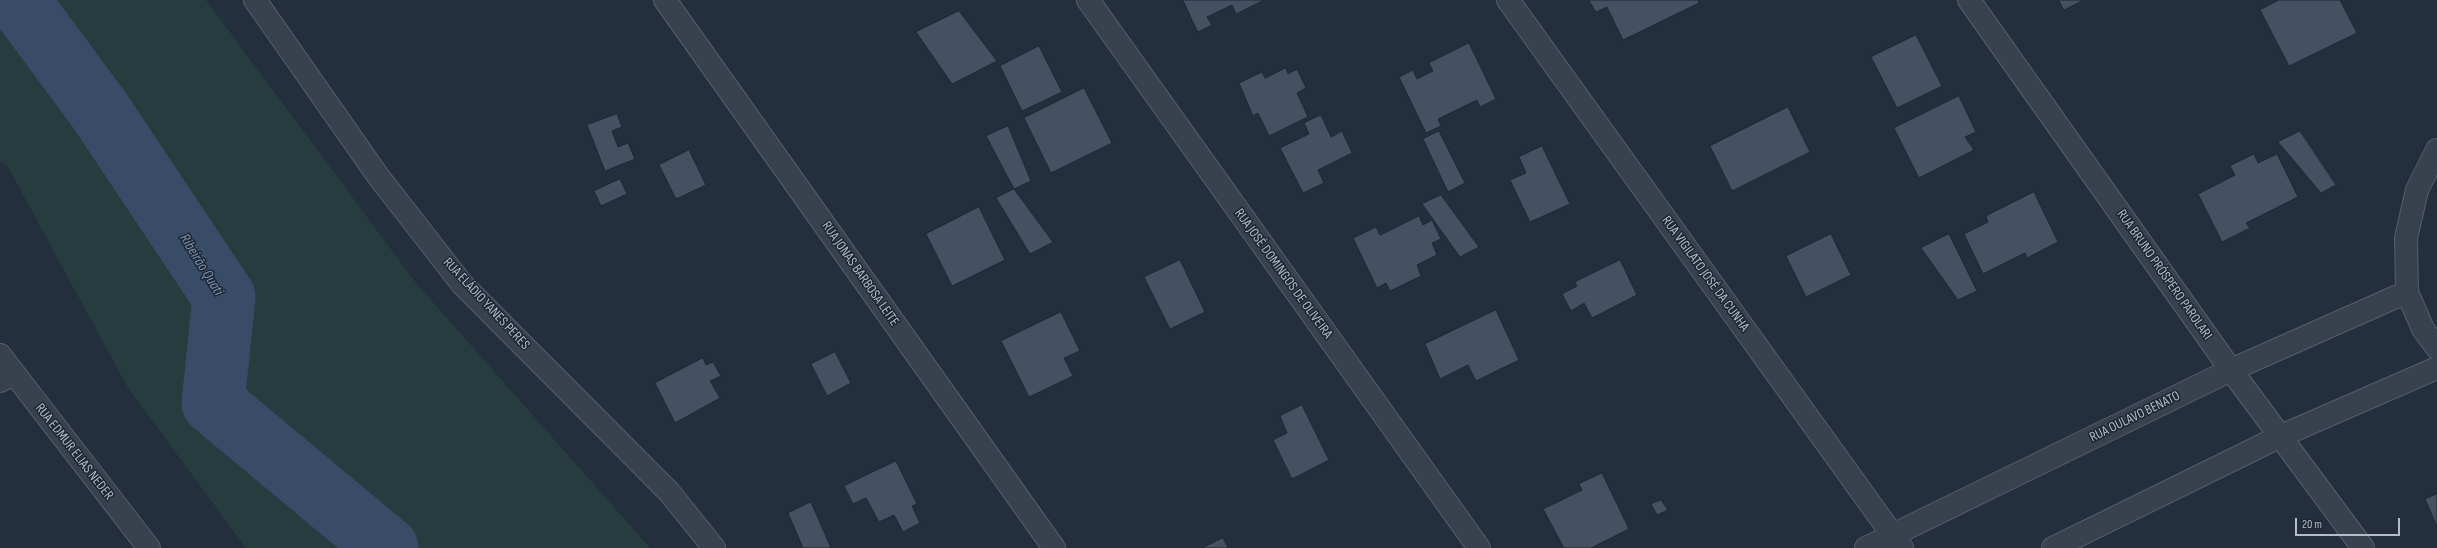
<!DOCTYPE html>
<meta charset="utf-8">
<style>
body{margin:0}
#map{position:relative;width:2437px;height:548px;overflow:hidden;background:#242f3e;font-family:"Sofia Sans Condensed",sans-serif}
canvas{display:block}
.scale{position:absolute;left:2295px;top:518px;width:105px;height:18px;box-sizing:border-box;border:2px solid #b4bcc9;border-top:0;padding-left:5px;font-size:12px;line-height:14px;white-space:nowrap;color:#b4bcc9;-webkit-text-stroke:3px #1d2633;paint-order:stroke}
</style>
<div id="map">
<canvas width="2437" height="548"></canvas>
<div class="scale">20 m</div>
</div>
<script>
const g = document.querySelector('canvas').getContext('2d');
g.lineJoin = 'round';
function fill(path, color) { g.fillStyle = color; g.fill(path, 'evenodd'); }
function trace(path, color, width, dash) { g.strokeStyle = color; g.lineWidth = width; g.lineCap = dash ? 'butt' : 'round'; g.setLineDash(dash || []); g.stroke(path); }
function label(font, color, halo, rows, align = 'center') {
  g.font = font + ' "Sofia Sans Condensed",sans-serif'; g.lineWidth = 3; g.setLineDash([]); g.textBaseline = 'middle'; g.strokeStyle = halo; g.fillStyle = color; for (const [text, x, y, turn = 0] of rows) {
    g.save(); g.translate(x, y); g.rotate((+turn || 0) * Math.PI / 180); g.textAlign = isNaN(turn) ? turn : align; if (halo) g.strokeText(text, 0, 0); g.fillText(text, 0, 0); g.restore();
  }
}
const green = new Path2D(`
 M0,0H206L416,283L650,548H246L128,388L8,167L0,162Z`);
const river = new Path2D(`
 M18,0L100,111L224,297L213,403L387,548`);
const building = new Path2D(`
 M1183,0H1264L1236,14L1232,5L1207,17L1212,25L1198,32Z
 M1589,0H1698L1699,3L1623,40L1607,7L1596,12Z
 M2059,0H2084L2064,10Z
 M2279,0H2340L2357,33L2289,66L2260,10Z
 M959,11L997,61L952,84L916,32Z
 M1916,35L1942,86L1897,108L1871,57Z
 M1469,43L1496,99L1480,107L1477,100L1438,119L1441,126L1426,133L1399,77L1413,70L1417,79L1433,71L1429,63Z
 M1039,46L1062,92L1022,111L1000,66Z
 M1286,68L1288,74L1297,69L1306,88L1297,93L1308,117L1269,136L1258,113L1253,116L1239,83L1262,72L1265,78Z
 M1084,88L1112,143L1051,173L1024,118Z
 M1959,96L1976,132L1965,137L1974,150L1919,178L1894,128Z
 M1788,107L1810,152L1732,191L1710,146Z
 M617,114L622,127L612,131L618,147L628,143L635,159L605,171L587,125Z
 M1321,115L1331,137L1342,131L1352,153L1318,170L1324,183L1303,193L1280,148L1309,134L1304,123Z
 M1008,126L1031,181L1014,189L986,136Z
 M1439,131L1465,183L1448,192L1423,139Z
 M2300,131L2336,185L2321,193L2278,142Z
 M1542,146L1570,204L1530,222L1510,180L1526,173L1519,157Z
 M689,150L706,185L676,199L659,165Z
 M2254,154L2258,163L2277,154L2298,197L2246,223L2250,228L2222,242L2198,194L2235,175L2230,166Z
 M620,179L627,194L601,206L594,191Z
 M1014,189L1053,242L1030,254L996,198Z
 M2034,192L2058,242L2027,258L2025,253L1983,274L1964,234L1988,222L1986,216Z
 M1441,195L1479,247L1460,257L1422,204Z
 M979,207L1005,260L952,286L926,234Z
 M1419,216L1423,225L1432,220L1441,239L1432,243L1437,255L1417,265L1421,276L1390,291L1386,283L1377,288L1353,238L1376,227L1380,235Z
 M1831,234L1851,275L1806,297L1786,256Z
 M1949,234L1977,291L1958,300L1921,248Z
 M1180,260L1205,312L1170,329L1144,277Z
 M1620,260L1637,295L1592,318L1584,303L1571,311L1562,294L1577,286L1575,282Z
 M1496,310L1519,360L1476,381L1468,365L1440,379L1425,344Z
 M1061,312L1080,351L1064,358L1073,376L1029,397L1001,341Z
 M835,352L851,383L827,396L811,364Z
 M703,358L706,365L713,362L721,376L710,381L720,398L675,423L655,383Z
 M1302,405L1329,460L1292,479L1273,440L1287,433L1280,416Z
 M896,461L917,504L912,506L920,523L903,532L894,515L879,522L866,498L853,504L844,486Z
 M1602,473L1629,529L1591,548H1564L1543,509L1582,490L1579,484Z
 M2437,494V527L2425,499Z
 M1661,500L1668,510L1657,515L1651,504Z
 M811,502L831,548H803L788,513Z
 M1223,538L1228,548H1202Z`);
const minor = new Path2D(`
 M255,0L378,176L462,284L669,492L714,548
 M665,0L1054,548
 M1088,0L1479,548
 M1508,0L1902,548
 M1969,0L2231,370L2363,548
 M0,381L14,374`);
const tertiary = new Path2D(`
 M2437,150L2417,190L2406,238L2407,292L2423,329L2437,348
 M0,355L149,548
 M1866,548L2231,370L2407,292
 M2053,548L2281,436L2437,368`);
const streetNames = [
 ["RUA JONAS BARBOSA LEITE",860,274,55],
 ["RUA JOSÉ DOMINGOS DE OLIVEIRA",1283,274,54],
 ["RUA VIGILATO JOSÉ DA CUNHA",1705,274,54],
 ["RUA BRUNO PRÓSPERO PAROLARI",2164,275,55],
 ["RUA ELÁDIO YANES PERES",486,304,47],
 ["RUA OULAVO BENATO",2135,417,-26],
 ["RUA EDMUR ELIAS NEDER",74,452,52]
];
const waterNames = [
 ["Ribeirão Quati",201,265,58]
];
fill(green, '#263c3f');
trace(river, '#394c67', 63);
fill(building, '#455162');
trace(building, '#1f2835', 1);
trace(minor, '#565f6c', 24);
trace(tertiary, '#565f6c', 24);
trace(minor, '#38414e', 22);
trace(tertiary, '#38414e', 22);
label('14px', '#b4bcc9', '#1d2633', streetNames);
label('italic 15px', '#7c92b1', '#1d2633', waterNames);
</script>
